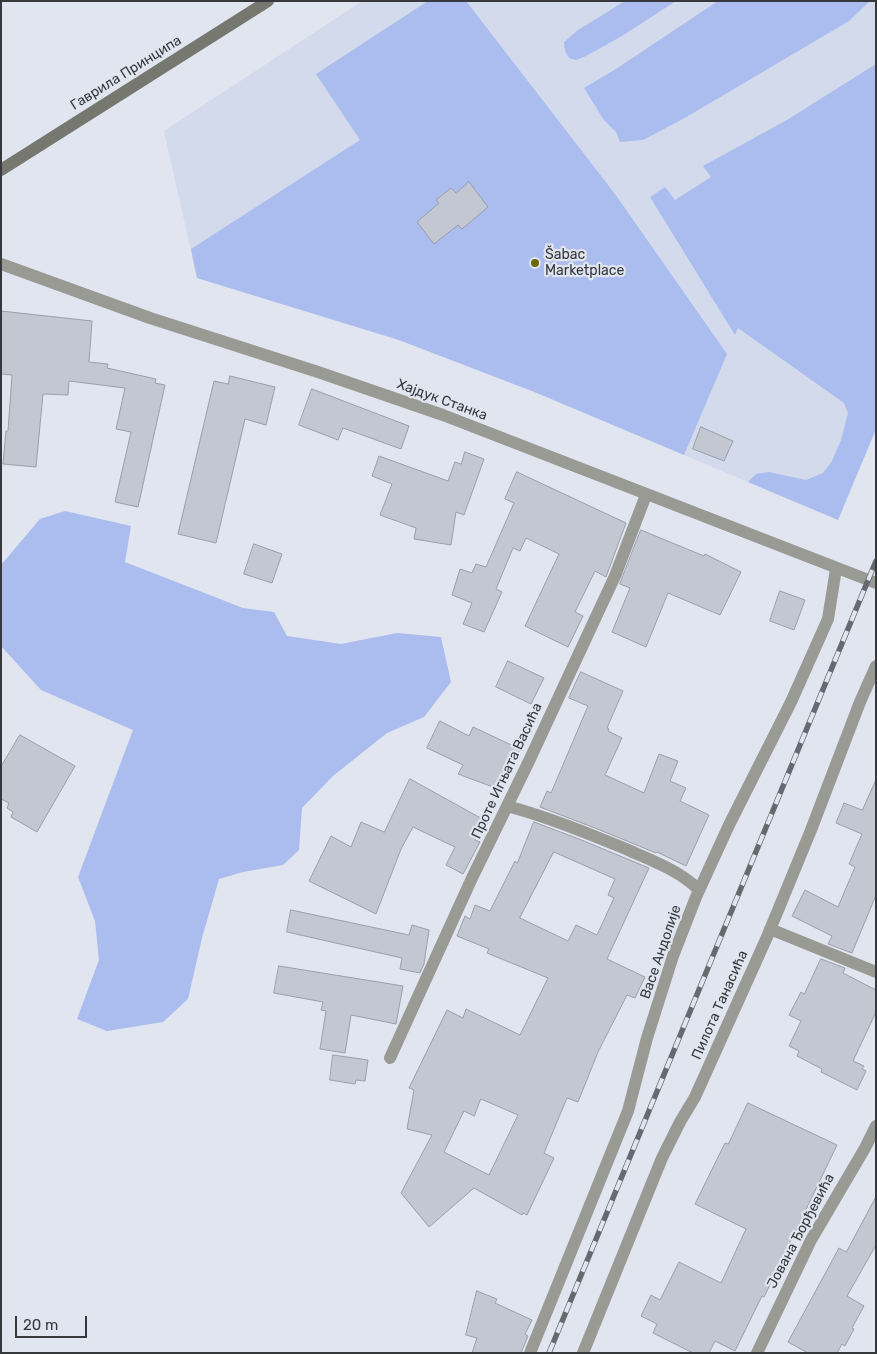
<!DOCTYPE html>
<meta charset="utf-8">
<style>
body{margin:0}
#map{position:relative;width:877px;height:1354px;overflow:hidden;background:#e0e5f0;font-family:Rubik,sans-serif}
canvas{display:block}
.frame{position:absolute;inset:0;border:2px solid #36383c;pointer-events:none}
.scale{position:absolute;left:15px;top:1316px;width:72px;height:22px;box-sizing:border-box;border:2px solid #36383c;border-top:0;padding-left:6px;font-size:15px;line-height:18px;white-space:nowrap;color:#36383c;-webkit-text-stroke:4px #e0e5f0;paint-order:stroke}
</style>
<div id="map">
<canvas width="877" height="1354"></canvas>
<div class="frame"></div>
<div class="scale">20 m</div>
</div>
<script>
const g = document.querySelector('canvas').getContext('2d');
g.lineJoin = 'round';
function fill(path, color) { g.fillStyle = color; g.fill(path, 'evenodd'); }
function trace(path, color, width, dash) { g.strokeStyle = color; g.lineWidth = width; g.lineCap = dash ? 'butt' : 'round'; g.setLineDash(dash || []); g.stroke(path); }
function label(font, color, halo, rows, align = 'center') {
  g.font = font + ' Rubik,sans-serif'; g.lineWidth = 4.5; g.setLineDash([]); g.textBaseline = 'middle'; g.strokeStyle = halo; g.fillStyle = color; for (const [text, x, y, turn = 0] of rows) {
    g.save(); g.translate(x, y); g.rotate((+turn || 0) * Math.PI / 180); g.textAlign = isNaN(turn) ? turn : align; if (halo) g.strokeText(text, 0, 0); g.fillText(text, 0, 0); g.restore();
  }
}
const built = new Path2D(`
 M362,1H876V429L838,520L537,393L399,340L197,278L164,131Z`);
const green = new Path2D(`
 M428,1H466L615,194L727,354L684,455L537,393L399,340L197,278L191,249L360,140L316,74Z
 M625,1H676L622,36L586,56L576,60L569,58L565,51L564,42L578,30Z
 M718,1H870L849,21L683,119L643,140L620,142L616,132L604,120L584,88L616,69Z
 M876,64V429L838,520L748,482L756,474L769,472L806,480L823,473L832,461L841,440L848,413L844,403L738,328L735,335L650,197L665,187L675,200L711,177L703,166L787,120Z
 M65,511L131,526L125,562L243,608L274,612L287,636L341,644L397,633L441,637L451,682L424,717L387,733L333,776L302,808L299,850L283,865L243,872L219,879L202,938L188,999L163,1022L107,1031L77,1019L99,960L95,921L78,877L133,730L41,690L1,646V565L40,519Z`);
const building = new Path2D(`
 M469,182L488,207L462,229L458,225L434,244L417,222L439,203L436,200L451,188L456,193Z
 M1,311L92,321L89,362L108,364L107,368L156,379L155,383L165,385L138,507L115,502L131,432L116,429L125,388L69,381L68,395L43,394L36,467L3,464L6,431H8L12,375L1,374Z
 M230,376L275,387L266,425L245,419L216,543L178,534L214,381L228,384Z
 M312,389L409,426L401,449L343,428L338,440L299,425Z
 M701,427L733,441L724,461L693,449Z
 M465,452L484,459L464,515L456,512L451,545L414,539L416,528L380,515L392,484L372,476L379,456L448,481L455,462L461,464Z
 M517,472L626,523L606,577L595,571L575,612L583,616L568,647L525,626L559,554L526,538L520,551L513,548L496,589L502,592L484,632L463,624L472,603L452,595L460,569L472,573L476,564L486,567L514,503L505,499Z
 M641,530L704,556L705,554L741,572L720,615L668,593L646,647L612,632L630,588L620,584Z
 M254,544L282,554L272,583L244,574Z
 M780,591L805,600L794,630L770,621Z
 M508,661L544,678L531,704L496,687Z
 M581,672L623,691L607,728L609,729L608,731L622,738L605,775L644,793L659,754L678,761L670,781L686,788L680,801L709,815L686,866L657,852L656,853L600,830L540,807L547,791L551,793L588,706L569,698Z
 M440,721L469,736L473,727L520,749L501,790L458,774L463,765L427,748Z
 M20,735L75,766L37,832L11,817L13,812L7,808L9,803L1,799V767Z
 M410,779L486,821L475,840L480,842L463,874L446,865L455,847L413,827L401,849L376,914L309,881L331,836L351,847L361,822L384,832Z
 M876,780V895L852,953L828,944L832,936L792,916L805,890L838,907L855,867L849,864L862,834L836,823L844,803L862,810Z
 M534,822L579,839L649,868L607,959L645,977L635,998L627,995L598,1052L578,1102L567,1098L544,1153L554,1158L527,1215L523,1213L522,1215L474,1188L429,1227L401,1193L432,1135L407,1129L414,1090L409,1088L447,1010L463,1018L466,1009L520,1035L548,978L487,953L489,949L457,936L465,916L470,919L475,905L490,911L515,861L517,863ZM554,852L615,879L608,895L614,898L597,935L576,925L568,941L520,918ZM481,1099L518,1115L489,1175L444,1152L464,1111L474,1116Z
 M291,910L409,935L412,925L429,930L424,964L420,973L400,969L402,958L287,932Z
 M821,959L845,968L843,973L876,990V1012L853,1061L864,1066L862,1069L866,1071L857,1090L821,1072L822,1069L797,1056L799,1051L789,1046L801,1021L789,1015L801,992L804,994Z
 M279,966L403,986L396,1024L351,1015L345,1053L320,1049L326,1011L321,1010L323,1002L274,993Z
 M333,1055L368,1060L365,1081L356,1080L355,1084L330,1080Z
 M748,1103L837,1145L764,1297L762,1296L735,1351L715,1341L709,1353H693L653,1333L657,1324L641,1316L651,1295L660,1300L679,1262L721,1283L746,1229L695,1204L725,1143L728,1144Z
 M876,1197V1245L847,1296L864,1306L852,1328L854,1329L845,1346L842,1344L837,1353H808L788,1342L839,1248L846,1252Z
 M477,1291L497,1299L495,1303L532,1320L525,1334L528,1336L521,1353H472L477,1338L466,1335Z`);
const minor = new Path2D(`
 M507,806C548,817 587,833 626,849C652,861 679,870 699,890
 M770,929L876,972
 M390,1058L472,878L529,761L615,576L646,495
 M530,1353L628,1111L647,1038L673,956L696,897L729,825L791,702L828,619L836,569
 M583,1353L662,1158L680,1122L695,1097L767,937L811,830L860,702L876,666
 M757,1353L811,1240L865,1148L876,1126`);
const tertiary = new Path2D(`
 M1,264L150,318L318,372L443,415L876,583`);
const secondary = new Path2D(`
 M1,170L268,1`);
const rail = new Path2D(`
 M549,1353L876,561`);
const markers = [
 [535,263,5,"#6c6903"]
];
const streetNames = [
 ["Гаврила Принципа",126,73,-32],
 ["Хајдук Станка",442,400,20],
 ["Проте Игњата Васића",507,771,-65],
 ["Васе Андолије",661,952,-71],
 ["Пилота Танасића",720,1005,-66],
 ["Јована Ђорђевића",801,1231,-62]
];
const poiNames = [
 ["Šabac",545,255],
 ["Marketplace",545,271]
];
fill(built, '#d3daec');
fill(green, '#abbcef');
fill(building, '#c3c7d2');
trace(building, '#9a9ea8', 1);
trace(minor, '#9a9a95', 12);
trace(tertiary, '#9a9a95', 12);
trace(secondary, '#76776f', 12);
trace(rail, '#66696f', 5.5);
trace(rail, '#e0e5f0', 4, [11]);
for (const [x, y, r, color] of markers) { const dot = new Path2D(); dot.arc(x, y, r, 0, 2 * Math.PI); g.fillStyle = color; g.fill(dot); trace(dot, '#e0e5f0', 2); }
label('14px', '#36383c', '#e0e5f0', streetNames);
label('14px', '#36383c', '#e0e5f0', poiNames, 'left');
</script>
